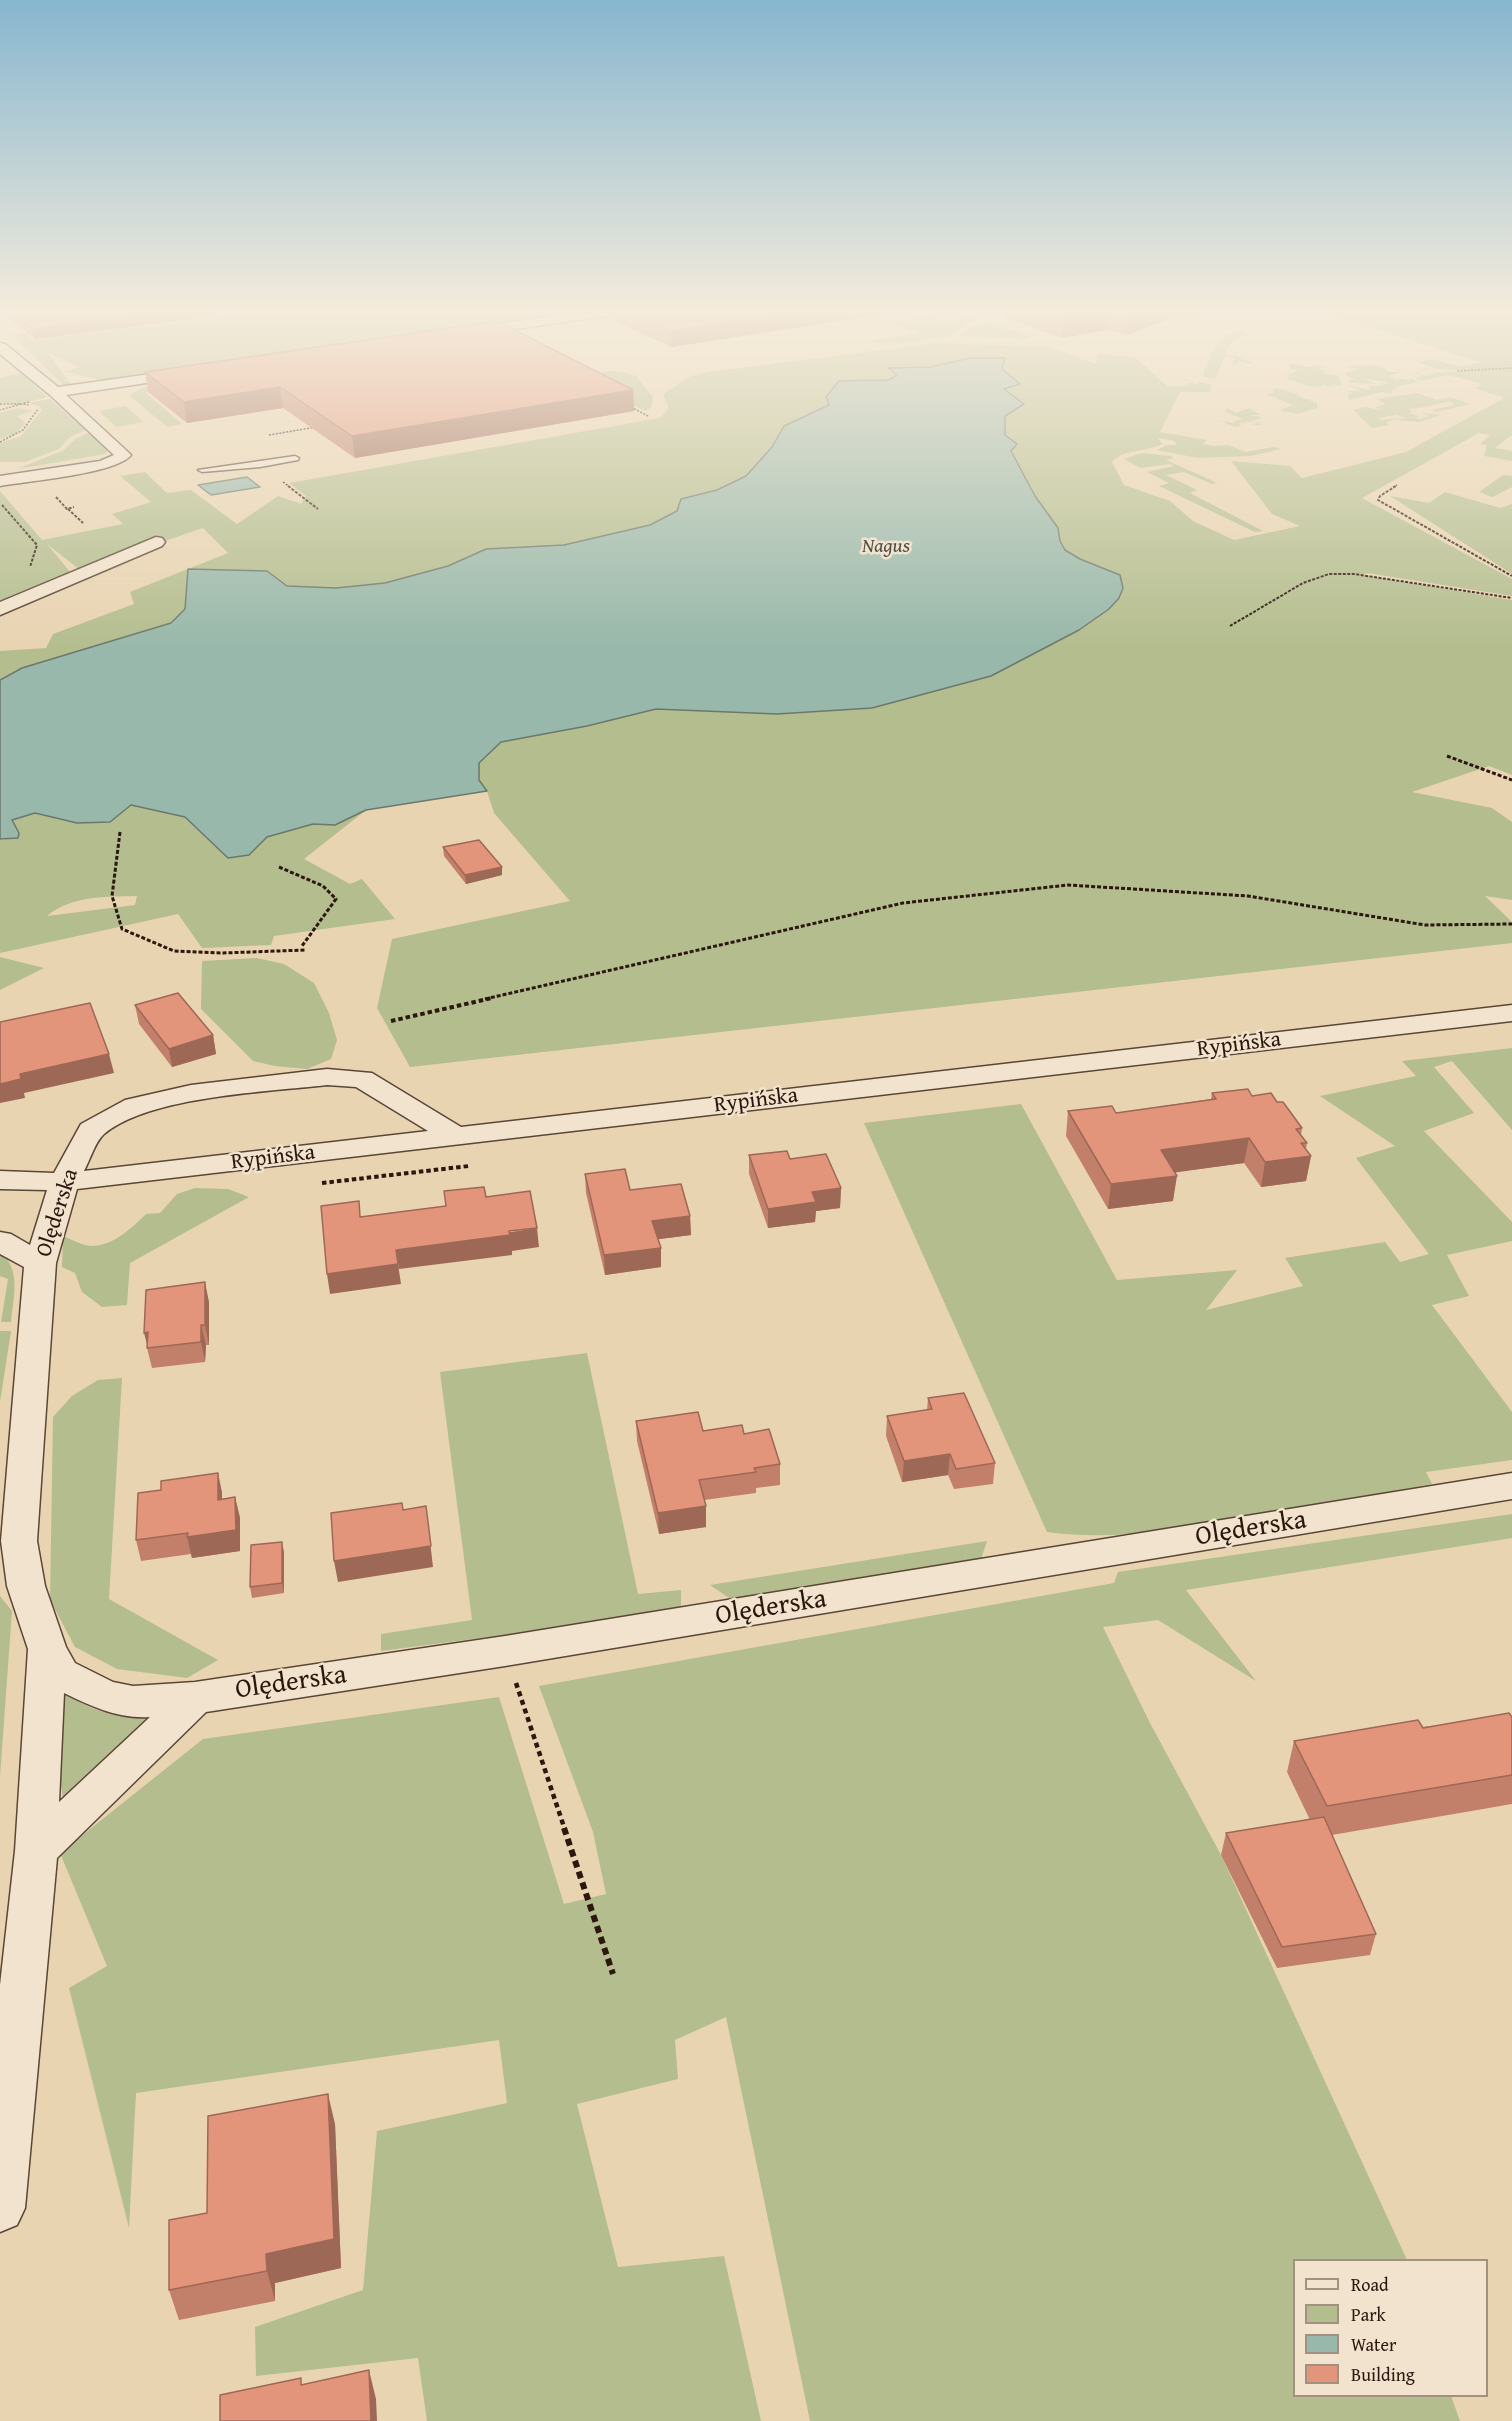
<!DOCTYPE html>
<meta charset="utf-8">
<style>
body{margin:0}
#map{position:relative;width:1512px;height:2421px;overflow:hidden;background:#e9d4b2;font-family:"Gentium Book Plus",serif}
canvas{display:block}
.legend{position:absolute;left:1293px;top:2259px;width:195px;height:138px;box-sizing:border-box;background:#f1e3cd;border:2px solid #a29181;margin:0;padding:8px 10px;list-style:none;font-size:18px;color:#2c170e}
.legend li{display:flex;align-items:center;gap:12px;height:30px}
.legend b{width:30px;border:2px solid #a29181}
</style>
<div id="map">
<canvas width="1512" height="2421"></canvas>
<ul class="legend">
<li><b style="height:8px;background:#f1e3cd"></b>Road</li>
<li><b style="height:16px;background:#b3bd8e"></b>Park</li>
<li><b style="height:16px;background:#97b8aa"></b>Water</li>
<li><b style="height:16px;background:#e2957b"></b>Building</li>
</ul>
</div>
<script>
const g = document.querySelector('canvas').getContext('2d');
g.lineJoin = 'round';
function fill(path, color) { g.fillStyle = color; g.fill(path, 'evenodd'); }
function trace(path, color, width, dash) { g.strokeStyle = color; g.lineWidth = width; g.lineCap = dash ? 'butt' : 'round'; g.setLineDash(dash || []); g.stroke(path); }
function label(font, color, halo, rows, align = 'center') {
  g.font = font + ' "Gentium Book Plus",serif'; g.lineWidth = 5; g.setLineDash([]); g.textBaseline = 'middle'; g.strokeStyle = halo; g.fillStyle = color; for (const [text, x, y, turn = 0] of rows) {
    g.save(); g.translate(x, y); g.rotate((+turn || 0) * Math.PI / 180); g.textAlign = isNaN(turn) ? turn : align; if (halo) g.strokeText(text, 0, 0); g.fillText(text, 0, 0); g.restore();
  }
}
const green = new Path2D(`
 M273,310H532L548,318L105,381L66,372L79,367L48,353L71,384L63,385L12,335L50,330L26,335L33,340L179,322L170,314L182,312L198,320Z
 M1305,310H1512V435L1495,448L1512,451V461L1484,456L1487,445L1480,444L1490,435L1479,433L1362,498L1512,579V596L1367,573L1363,575L1512,600V775L1489,766L1412,792L1492,808L1512,822V900L1485,896L1512,922V943L410,1067L377,1008L392,939L570,901L494,813L487,791L479,780V763L501,742L587,726L656,709L777,714L872,708L991,676L1120,575L1080,559L1065,550L1060,541L1058,528L1035,496L1011,451L1017,444L1005,436L1003,389L1020,384L970,358L931,367L889,368L897,375L889,380L839,381L829,405L784,426L772,447L746,476L717,490L681,499L677,511L650,525L564,545L486,549L449,566L385,583L337,588L287,586L267,571L185,610L171,623L22,668L0,680V651L46,648L53,634L134,604L130,592L228,553L203,528L80,570L47,544L71,573L0,603V491L42,540L123,524L112,514L151,502L120,476L145,472L167,493L191,490L237,524L278,496L301,504L306,496L289,483L660,418L669,408L663,394L691,376L708,372L938,343L1049,347L1096,364L1098,354L1135,357L1167,386H1188V383L1198,384L1199,382L1212,385L1210,392H1180L1160,432L1207,440L1203,444L1214,446L1228,445L1246,452L1273,447L1281,449L1251,456L1198,458L1156,450L1168,445H1176L1175,441L1158,438L1162,444C1147,452 1123,449 1112,462L1124,485L1170,501L1193,521L1234,540L1300,526L1272,514L1231,461L1290,466L1302,478L1406,452L1504,398L1475,388L1481,385L1479,383L1447,375L1396,387L1397,388L1390,392L1392,394L1382,392L1349,400L1348,394H1352L1348,391H1361L1348,385L1369,390L1370,386H1381V383L1387,384V382L1368,379L1366,380L1376,384L1350,383L1348,379L1357,380L1347,376L1346,373L1359,369L1344,366L1375,365L1388,370L1387,372H1401L1388,376L1400,381L1397,378L1408,380L1411,378L1418,381L1420,380L1415,378L1423,376L1410,371L1427,376L1435,373L1434,372L1463,371L1437,369L1419,363C1432,355 1443,363 1456,366C1464,367 1473,364 1480,362L1363,325L1315,312L1302,311Z
 M953,312L957,314L931,320L935,322L973,317L977,319L944,338L884,345L868,341L917,333L892,323Z
 M993,324L1033,337L1024,340L959,336L974,325Z
 M1246,330L1228,347L1225,354L1245,358L1242,359L1252,362L1251,364L1240,361L1236,365H1231L1235,358L1225,356L1215,379L1204,377L1203,374L1205,370L1202,369L1207,367L1210,356L1209,355L1219,343H1216L1230,334Z
 M1290,363L1310,367L1320,365L1329,369L1318,366L1322,370L1310,369L1331,371L1322,372C1329,376 1333,374 1339,376L1341,386L1333,384V386L1327,387L1325,385C1312,390 1300,382 1287,379L1290,378L1286,376L1298,371L1290,369Z
 M607,371L623,372L636,376L653,397L651,408L645,411L576,376Z
 M21,373L47,397L20,404L0,403V378Z
 M189,381L193,385L145,392L182,424L167,427L130,396C142,383 172,384 189,381Z
 M1277,388L1298,394L1296,395L1317,403V408L1298,414L1282,411L1280,410L1293,405L1266,394L1275,393L1272,390Z
 M1417,393L1437,400L1450,397L1470,404L1437,412L1431,410L1455,405L1449,401C1435,405 1422,408 1408,409L1412,411L1409,413L1419,416L1416,418L1420,419L1430,416L1422,413L1441,415L1419,422L1396,420L1406,418L1396,415L1379,418L1381,420L1401,418L1386,422L1389,425L1372,428L1353,410L1365,407L1382,410L1375,407L1386,404L1376,399Z
 M50,399L86,430L70,437L59,449L25,462H0V443L21,436L42,410L39,406L28,403Z
 M126,406L143,422L116,427L99,411Z
 M18,408L33,411L17,416L26,423L14,435L0,439V413Z
 M1227,408L1236,413L1249,408L1261,415H1249L1260,417L1261,419L1253,420L1262,425H1254L1257,423L1254,421L1240,423L1241,426L1235,427L1220,421L1235,423L1234,421L1243,419L1225,412Z
 M90,432L108,450L105,454L17,469L64,450L75,439Z
 M1142,453L1170,456L1174,458L1166,460L1217,483L1212,484L1184,472L1166,475L1197,490L1190,493L1263,531L1255,532L1159,486L1169,483L1147,472L1174,466L1170,464L1141,468L1124,459Z
 M1503,475L1512,476V487L1493,497L1479,492Z
 M1445,492L1500,508L1512,504V574L1390,496L1429,503Z
 M131,805L185,817L228,858L249,855L267,837L313,824L335,825L366,810L304,859L350,884L362,879L395,919L274,936L271,945L202,948L178,914L0,953V839L3,840L19,833L12,820L35,813L77,823L118,813ZM137,896L135,905L47,916C72,895 106,897 137,896Z
 M0,957L44,968L0,990Z
 M257,958L284,964L314,983L329,1013L337,1040L331,1059L307,1069L275,1066L253,1061L201,1009L202,961Z
 M1512,1048V1130L1452,1061L1434,1067L1474,1113L1424,1131L1512,1222V1241L1447,1255L1469,1296L1432,1305L1512,1412V1460L1426,1472L1432,1484C1368,1497 1303,1508 1238,1519C1174,1530 1112,1541 1047,1532L864,1123L1021,1104L1117,1280L1237,1270L1206,1310L1303,1286L1285,1258L1385,1242L1400,1262L1429,1254L1356,1158L1395,1146L1320,1096L1416,1076L1402,1061Z
 M195,1188L228,1189L249,1197L130,1263L127,1305L102,1307L82,1292L75,1273L62,1267L63,1236C71,1239 78,1243 85,1245C108,1251 132,1228 146,1214L160,1213L177,1194Z
 M0,1253C22,1268 13,1299 11,1322H1L8,1279L0,1276Z
 M0,1331H11L0,1402Z
 M587,1353L638,1594L681,1590V1608L672,1613L381,1651V1634L472,1620L440,1372Z
 M122,1378L109,1599L218,1660L187,1678L117,1669L75,1647L50,1600L53,1417L72,1396L98,1380Z
 M1512,1514V1538L1186,1590L1256,1681L1158,1620L1103,1627L1150,1723L1221,1855L1407,2260H1294V2396H1451L1460,2421H810L726,2017L675,2040L678,2079L577,2104L618,2267L724,2256L761,2421H427L418,2358L256,2376L255,2327L363,2290L377,2131L507,2103L499,2040L136,2093L129,2228L69,1988L107,1966L60,1853L203,1739L499,1697L564,1904L606,1894L593,1832L539,1686L1114,1583L1118,1572Z
 M987,1541L980,1562L732,1600L710,1585Z
 M0,1596L12,1611L0,1777Z
 M64,1692C95,1713 114,1718 152,1716L63,1799L54,1735Z`);
const water = new Path2D(`
 M970,358H1005L1002,369L1020,384L1004,389L1024,404L1005,416V435L1017,444L1011,451L1035,496L1058,528L1060,541L1065,550L1080,559L1120,575L1123,588L1119,598L1109,609L1079,630L991,676L872,708L777,714L656,709L587,726L501,742L479,763V780L487,791L366,810L335,825L313,824L267,837L249,855L228,858L185,817L131,805L110,822L77,823L35,813L12,820L19,833L18,838L0,839V680L22,668L171,623L185,609L188,569L267,571L287,586L336,588L385,583L448,566L486,549L564,545L650,525L677,511L681,499L717,490L746,476L772,447L784,426L829,405L826,397L839,381L889,380L897,375L888,368L931,367Z
 M247,477L260,487L211,495L198,485Z`);
const pathFar5 = new Path2D(`
 M1457,371L1512,368
 M29,402L21,404L29,405
 M0,404H21L0,410
 M631,407L648,416
 M269,435L316,427
 M0,442L23,430L38,409
 M283,482L290,487
 M1393,487L1397,485`);
const pathFar4 = new Path2D(`
 M288,486L318,509
 M1396,486L1380,496L1378,500L1512,576
 M56,497L67,509L74,507
 M2,505L37,545L30,567
 M68,509L83,523
 M1230,626L1303,583L1329,574H1354L1512,598`);
const pathFar3 = new Path2D(`
 M1447,756L1512,780
 M120,832L112,896L122,929L174,951L223,953L305,950
 M279,867L323,886L336,899L302,946
 M485,999L903,903L1068,885L1248,896L1425,925L1512,924`);
const pathFar2 = new Path2D(`
 M391,1021L492,998
 M322,1183L469,1166`);
const pathFar1 = new Path2D(`
 M516,1683L565,1830`);
const path = new Path2D(`
 M564,1828L613,1974`);
const lane = new Path2D(`
 M295,456L299,458L298,460L260,467L202,472L198,470Z`);
const street = new Path2D(`
 M594,310H625L619,314L468,336L462,332L468,328Z
 M0,343L5,344L58,387L186,369L193,373L186,377L66,395L128,452L131,455C116,474 27,481 0,486V476L100,461L114,455L50,395L0,354Z
 M156,537L162,538L165,542L162,546L0,615V602Z
 M1512,1005V1021L77,1189L56,1263L37,1541L45,1586L66,1647L75,1663L113,1682L133,1686L195,1682L505,1636L1512,1473V1499L505,1666L206,1712L57,1858L25,2208L17,2225L0,2232V1985L15,1851L28,1649L7,1586L1,1541L24,1267L0,1254V1232L11,1234L30,1245L47,1190L0,1189V1171L54,1173L81,1124L125,1100L191,1085L327,1069L372,1073L461,1127ZM327,1085L356,1087L428,1131L84,1171C90,1160 95,1142 104,1134C150,1096 267,1092 327,1085ZM64,1693C92,1707 119,1719 150,1717L59,1802Z`);
const wall = new Path2D(`
 M0,310H220V312H215V316L35,339L0,311Z
 M617,310H911L671,347L618,323Z
 M1005,310H1229L1178,319L1171,318L1127,335L1106,330L1062,338L1004,317Z
 M145,372L633,390L634,411L355,458L283,408L187,423L148,392Z
 M443,847L502,867V875L466,884L444,856Z
 M135,1005L213,1035L216,1054L172,1067L139,1024Z
 M1212,1093L1252,1096L1277,1102L1302,1128L1301,1135L1307,1143L1306,1149L1311,1156L1306,1181L1261,1187L1244,1163L1175,1172L1173,1201L1108,1209L1066,1136L1068,1111L1116,1113L1211,1099Z
 M749,1155L790,1159L841,1188L840,1208L816,1211L815,1222L768,1228L749,1174Z
 M585,1174L690,1216L691,1235L658,1239L661,1248V1267L605,1275L586,1193Z
 M209,1302V1345H206L205,1362L152,1368L147,1348Z
 M928,1398L995,1463L993,1484L954,1489L948,1475L902,1482L886,1436L887,1416L927,1410Z
 M636,1421L703,1431L744,1434L780,1464V1485L756,1488V1493L704,1500L706,1527L659,1534L637,1441Z
 M218,1473L222,1493V1499L235,1497L240,1518V1551L192,1558L191,1554L141,1561L136,1540L161,1490Z
 M284,1552V1593L252,1598L250,1587Z
 M1512,1717V1804L1332,1835L1376,1934L1370,1955L1277,1968L1221,1855L1226,1833L1310,1820L1287,1772L1294,1741Z
 M335,2124L341,2268L275,2283V2301L179,2320L169,2290L207,2213Z`);
const shadedWall = new Path2D(`
 M177,310H220V312H215V316L35,339L33,329Z
 M809,310H911L671,347V331Z
 M1103,310H1108L1106,330L1062,338L1064,317Z
 M1139,310H1172L1171,318L1127,335L1129,313Z
 M1179,310H1229L1178,319Z
 M280,387L283,408L187,423L184,402Z
 M633,390L634,411L355,458L352,436Z
 M502,867V875L466,884L465,875Z
 M213,1035L216,1054L172,1067L169,1049Z
 M109,1054L114,1073L24,1093L25,1098L0,1103V1084L20,1074Z
 M1249,1138L1244,1163L1157,1175L1161,1150Z
 M1311,1156L1306,1181L1261,1187L1265,1162Z
 M1177,1176L1173,1201L1108,1209L1111,1184Z
 M841,1188L840,1208L816,1211L815,1222L768,1228V1209L812,1192Z
 M690,1216L691,1235L653,1240L652,1221Z
 M537,1228L539,1247L512,1251V1255L399,1269L396,1250Z
 M661,1248V1267L605,1275L604,1255Z
 M398,1264L401,1284L330,1294L327,1274Z
 M205,1282L209,1302V1345L205,1325Z
 M201,1325L206,1345L205,1362L201,1342Z
 M148,1332V1348L144,1333Z
 M950,1454L948,1475L902,1482L904,1461Z
 M218,1473L222,1493V1521L218,1500Z
 M235,1497L240,1518V1551L192,1558L187,1537Z
 M426,1506L433,1567L338,1582L334,1561Z
 M706,1506V1527L659,1534L658,1513Z
 M282,1542L284,1552V1593L282,1583Z
 M328,2094L335,2124L341,2268L275,2283V2301L267,2271L266,2254Z
 M369,2370L376,2399L377,2421H371Z`);
const building = new Path2D(`
 M9,310H177L33,329Z
 M624,310H809L671,331Z
 M1043,310H1103L1064,317Z
 M1113,310H1139L1129,313Z
 M497,321L633,390L352,436L280,387L184,402L145,372Z
 M479,840L502,867L465,875L443,847Z
 M178,993L213,1035L169,1049L135,1005Z
 M90,1003L109,1054L20,1074L21,1079L0,1084V1022Z
 M1248,1089L1252,1096L1271,1093L1277,1102H1283L1302,1128L1296,1129L1307,1143H1301L1311,1156L1265,1162L1249,1138L1161,1150L1177,1176L1111,1184L1068,1111L1112,1106L1116,1113L1216,1099L1212,1093Z
 M787,1151L790,1159L826,1154L841,1188L812,1192L816,1202L768,1209L749,1155Z
 M625,1169L630,1190L681,1184L690,1216L652,1221L661,1248L604,1255L585,1174Z
 M484,1187L486,1197L530,1191L537,1228L509,1231L510,1235L396,1250L398,1264L327,1274L321,1206L359,1201L360,1217L446,1206L444,1191Z
 M205,1282V1325H201V1342L147,1348L148,1332L144,1333L146,1290Z
 M964,1393L995,1463L956,1469L950,1454L904,1461L887,1416L932,1409L928,1398Z
 M698,1412L703,1431L742,1425L744,1434L769,1429L780,1464L754,1468L756,1472L699,1480L706,1506L658,1513L636,1421Z
 M218,1473V1500L235,1497L236,1530L187,1537L188,1533L136,1540L138,1493L161,1490V1481Z
 M402,1503L403,1510L426,1506L431,1546L334,1561L331,1513Z
 M282,1542V1583L250,1587L251,1545Z
 M1509,1713L1512,1717V1775L1327,1806L1294,1741L1418,1720L1423,1728Z
 M1324,1817L1376,1934L1282,1947L1226,1833Z
 M328,2094L334,2239L266,2254L267,2271L169,2290V2220L207,2213L208,2116Z
 M369,2370L371,2421H220V2395L301,2378V2385Z`);
const farWaternames = [
 ["Nagus",886,547]
];
const streetNames = [
 ["Rypińska",1239,1045,-7],
 ["Rypińska",756,1101,-7],
 ["Rypińska",273,1158,-7],
 ["Olęderska",58,1213,-72]
];
const nearStreetnames = [
 ["Olęderska",1251,1529,-9],
 ["Olęderska",771,1608,-9],
 ["Olęderska",291,1683,-8]
];
fill(green, '#b3bd8e');
fill(water, '#97b8aa');
trace(water, '#6c786c', 1.5);
trace(lane, '#5b4637', 3);
trace(street, '#5b4637', 3);
trace(pathFar5, '#2c170e', 1.5, [2, 1.5]);
trace(pathFar4, '#2c170e', 2, [3, 1.5]);
trace(pathFar3, '#2c170e', 3, [4, 2]);
trace(pathFar2, '#2c170e', 4, [4.5, 3]);
trace(pathFar1, '#2c170e', 4.5, [5, 4]);
trace(path, '#2c170e', 6, [7, 4.5]);
fill(lane, '#f1e3cd');
fill(street, '#f1e3cd');
fill(wall, '#c2806a');
fill(shadedWall, '#9e6856');
fill(building, '#e2957b');
trace(building, '#9e6856', 1.5);
const sky = g.createLinearGradient(0, 0, 0, 649);
sky.addColorStop(0, '#87b6cf');
sky.addColorStop(0.48, '#f5ecdc');
sky.addColorStop(1, '#f5ecdc00');
g.fillStyle = sky;
g.fillRect(0, 0, 1512, 649);
label('italic 20px', '#514f45', '#f1e3cd', farWaternames);
label('22px', '#2c170e', '#f1e3cd', streetNames);
label('27px', '#2c170e', '#f1e3cd', nearStreetnames);
</script>
